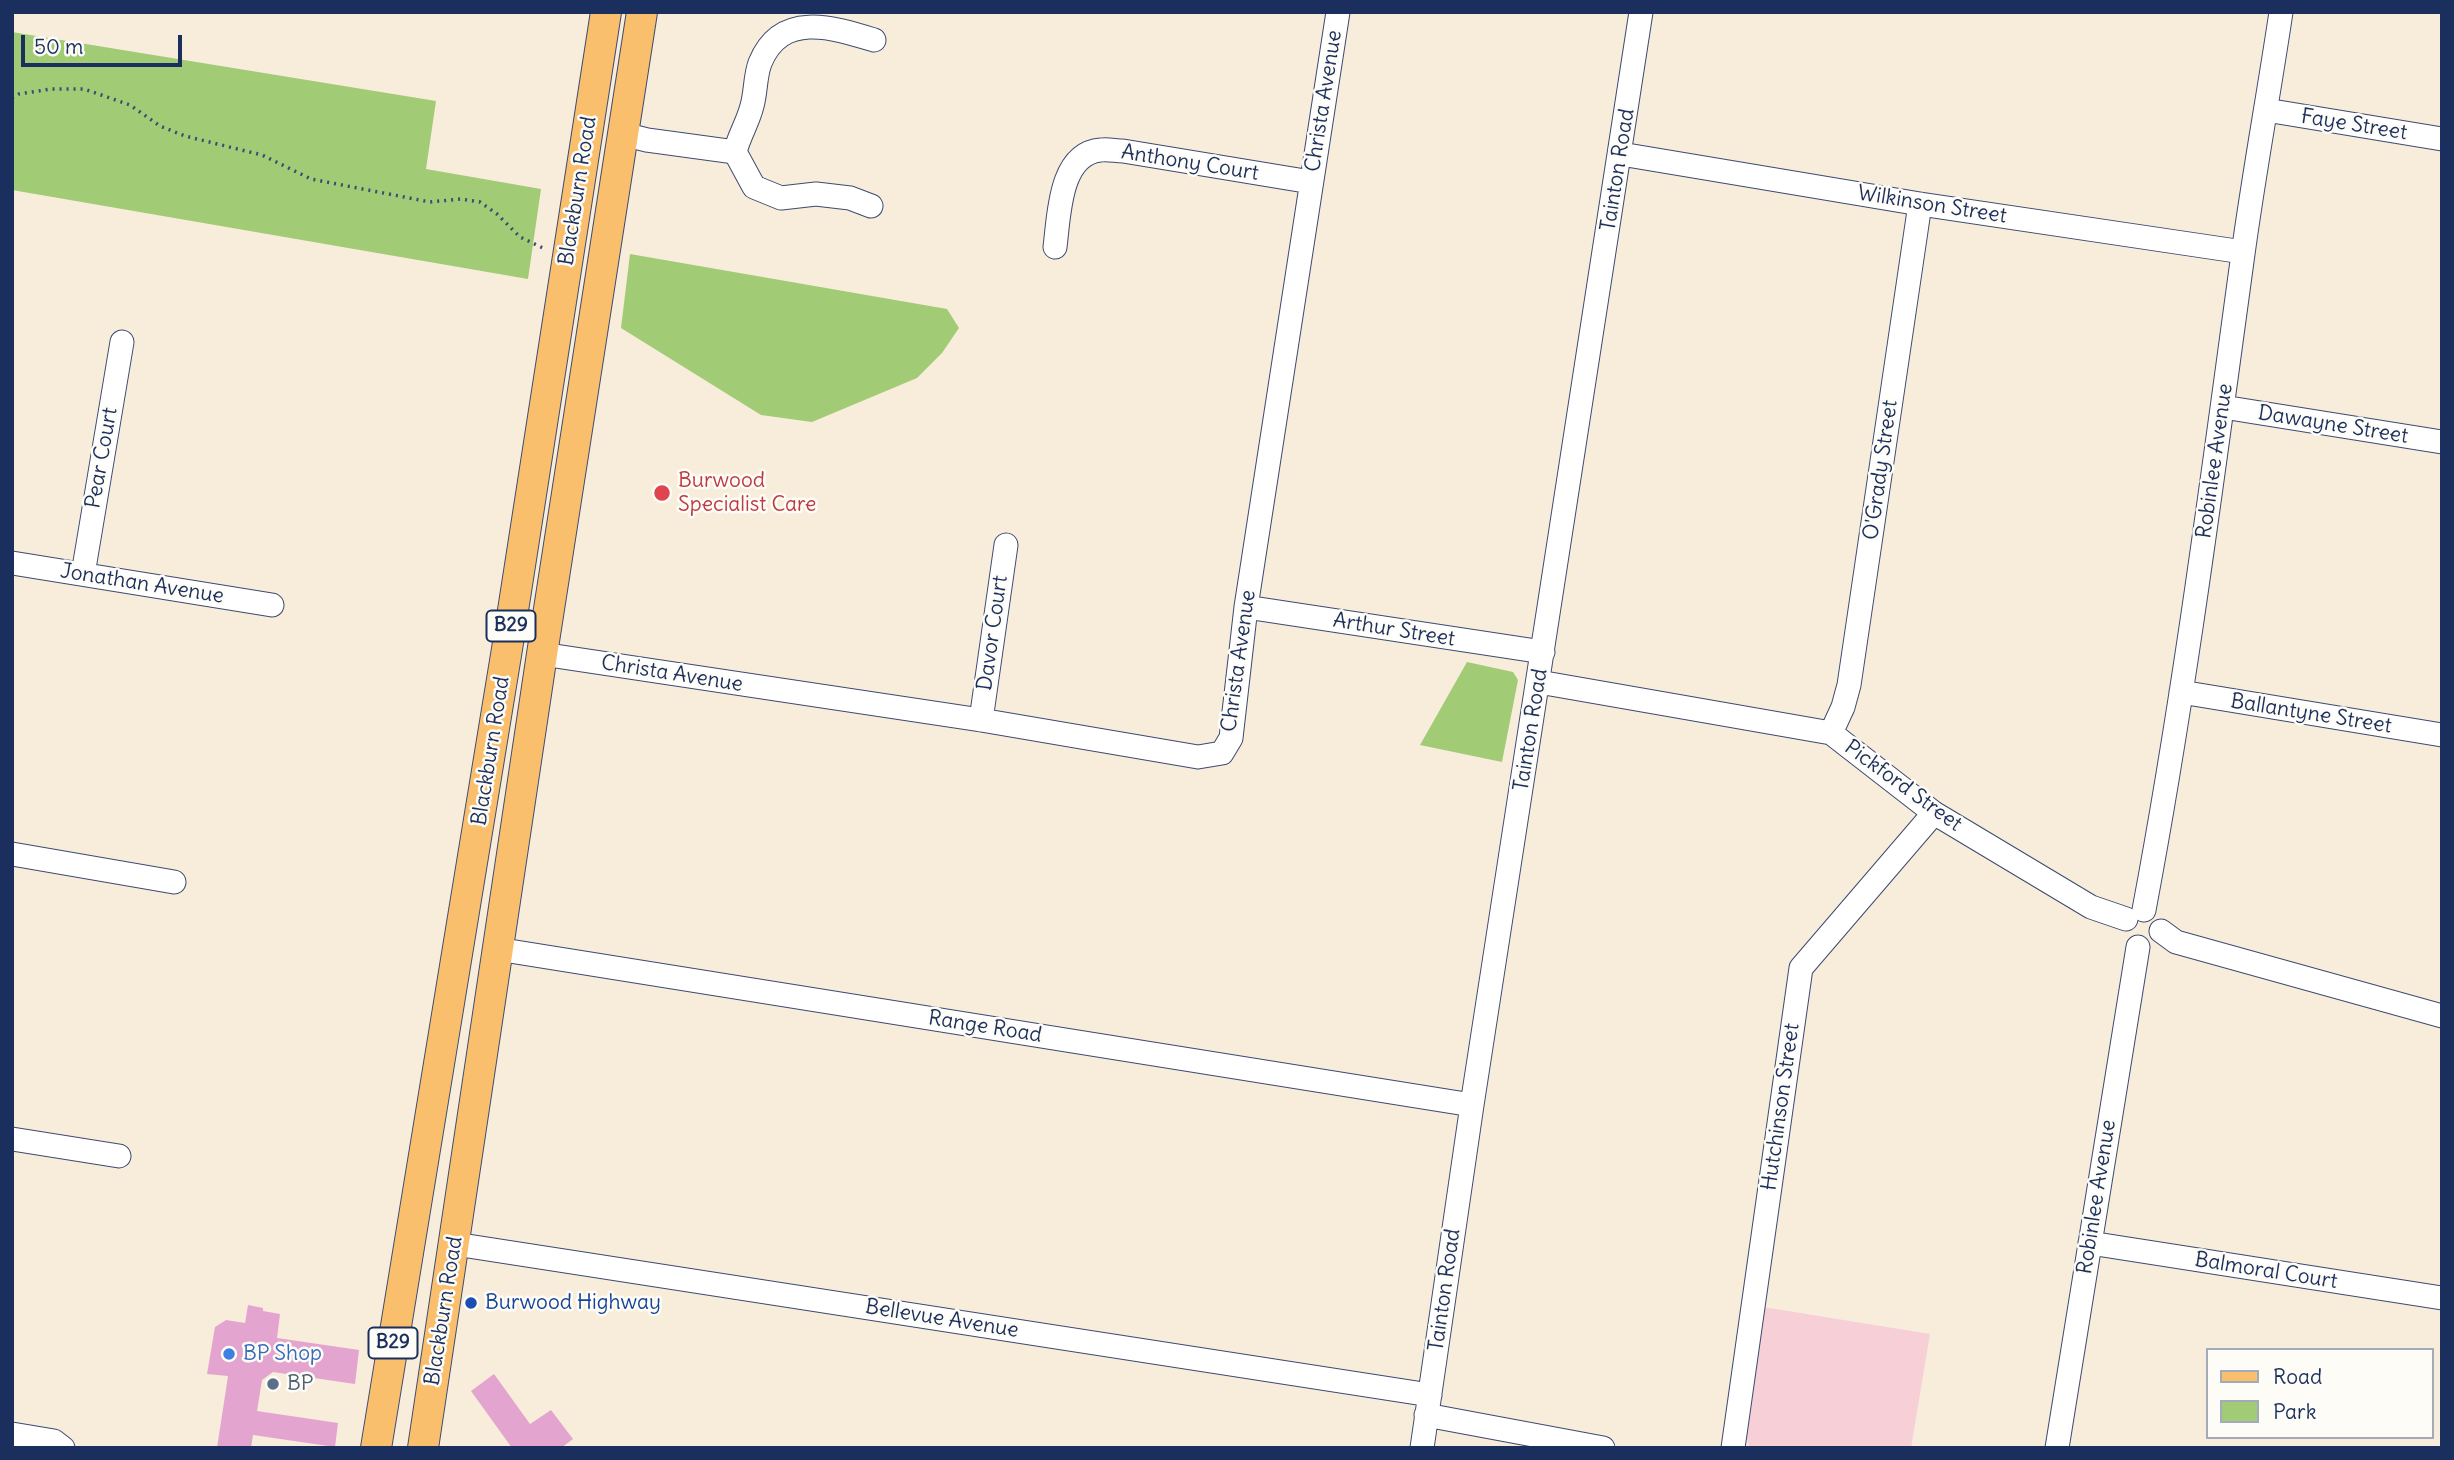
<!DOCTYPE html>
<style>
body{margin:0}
#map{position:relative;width:2454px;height:1460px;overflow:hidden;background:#f8ecdb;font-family:Delius,sans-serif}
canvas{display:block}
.frame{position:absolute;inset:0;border:14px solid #1b2f5e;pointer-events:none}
.legend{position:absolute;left:2206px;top:1348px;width:228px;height:91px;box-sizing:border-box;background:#fdfcf7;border:2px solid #a3aaba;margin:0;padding:9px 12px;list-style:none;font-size:21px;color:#1b2f5e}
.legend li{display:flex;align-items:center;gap:14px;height:35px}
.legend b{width:35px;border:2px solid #a3aaba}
.scale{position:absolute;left:21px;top:35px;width:161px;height:32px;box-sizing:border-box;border:4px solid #1b2f5e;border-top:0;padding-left:9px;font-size:21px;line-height:24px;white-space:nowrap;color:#1b2f5e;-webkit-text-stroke:5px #fdfcf7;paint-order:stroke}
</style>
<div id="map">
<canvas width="2454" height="1460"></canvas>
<div class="frame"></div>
<ul class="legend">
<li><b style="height:9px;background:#f9bf6d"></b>Road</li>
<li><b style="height:19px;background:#a2cb76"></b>Park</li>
</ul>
<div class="scale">50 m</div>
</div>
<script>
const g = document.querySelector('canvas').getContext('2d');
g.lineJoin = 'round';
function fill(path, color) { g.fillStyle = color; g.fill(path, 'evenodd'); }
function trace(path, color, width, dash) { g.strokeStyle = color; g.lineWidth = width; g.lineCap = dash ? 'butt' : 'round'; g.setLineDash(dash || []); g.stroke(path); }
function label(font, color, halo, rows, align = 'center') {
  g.font = font + ' Delius,sans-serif'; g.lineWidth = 5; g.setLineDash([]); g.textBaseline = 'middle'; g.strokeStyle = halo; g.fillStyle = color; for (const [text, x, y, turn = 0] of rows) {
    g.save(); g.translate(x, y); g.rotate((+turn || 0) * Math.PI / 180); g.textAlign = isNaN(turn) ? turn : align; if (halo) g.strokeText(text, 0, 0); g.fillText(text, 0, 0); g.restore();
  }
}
const built = new Path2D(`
 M1763,1307L1930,1334L1911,1448H1750L1746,1436Z`);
const green = new Path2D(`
 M12,32L436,101L426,169L541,189L528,279L12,190Z
 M630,254L947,309L959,328L942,353L917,378L812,422L761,415L621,328Z
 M1467,662L1513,672L1518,680L1502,762L1420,745Z`);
const building = new Path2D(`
 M248,1305L263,1308V1311L280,1314L277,1338L359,1350L355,1384L273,1372L262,1380L257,1411L338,1423L335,1447L253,1435L251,1448H217L228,1376L207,1374L215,1327L226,1320L245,1323Z
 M494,1374L530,1424L551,1410L573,1439L561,1448H512L471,1391Z`);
const path = new Path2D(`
 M12,98L19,94L51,89H84L130,105L160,126L185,136L262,155L311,179L430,202L461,199L480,202L497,214L520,237L543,248`);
const minor = new Path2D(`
 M2266,110L2442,139
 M623,134L647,140L735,152
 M1621,154L1920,204L2243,252
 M871,206L850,198L816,194L781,198L754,187L735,152C739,136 748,122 752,106C756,92 755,76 760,63C781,11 832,27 874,40
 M1055,247C1059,217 1059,153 1101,150C1108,149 1116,151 1123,151L1311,182
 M2223,407L2442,442
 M12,563L272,605
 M83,574L122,342
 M1246,607L1543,652
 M542,654L981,720L1198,757L1222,753L1231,738L1246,607L1338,12
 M1539,682L1831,733L1934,813L2091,907L2126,919
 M2181,692L2442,735
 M981,720L1006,545
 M1831,733L1843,707L1849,685L1920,204
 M12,854L174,882
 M2144,910C2185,692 2213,473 2243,254C2254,173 2269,93 2281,12
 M2161,931L2176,942L2442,1016
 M497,949L1472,1105
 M12,1139L119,1156
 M2090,1243L2442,1298
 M455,1244L1430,1395
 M1426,1415L1603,1448
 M12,1434L54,1441L63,1448
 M1422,1448L1472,1105L1641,12
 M1733,1448L1801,968L1934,813
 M2057,1448L2138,947`);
const major = new Path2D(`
 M376,1448L507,649L606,12
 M423,1448L542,654L642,12`);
const markers = [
 [662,493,9,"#e0444e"],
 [471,1303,7,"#1a4fb4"],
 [229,1354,7,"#3f7fe0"],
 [273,1384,7,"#5c6f8a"]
];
const shields = [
 [511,626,49],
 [393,1343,49]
];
const shieldNames = [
 ["B29",511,626],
 ["B29",393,1343]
];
const streetNames = [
 ["Christa Avenue",1324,101,-81],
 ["Faye Street",2354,125,9],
 ["Anthony Court",1190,163,9],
 ["Tainton Road",1618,170,-81],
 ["Blackburn Road",578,191,-81],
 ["Wilkinson Street",1932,205,9],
 ["Dawayne Street",2333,425,9],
 ["Pear Court",102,458,-80],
 ["Robinlee Avenue",2215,461,-82],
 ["O'Grady Street",1881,470,-82],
 ["Jonathan Avenue",142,584,9],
 ["Arthur Street",1394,630,9],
 ["Davor Court",993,633,-82],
 ["Christa Avenue",1239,661,-82],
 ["Christa Avenue",672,674,9],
 ["Ballantyne Street",2311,714,9],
 ["Tainton Road",1531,730,-81],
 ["Blackburn Road",491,751,-81],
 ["Pickford Street",1903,786,36],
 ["Range Road",985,1027,9],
 ["Hutchinson Street",1781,1107,-82],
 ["Robinlee Avenue",2097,1197,-81],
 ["Balmoral Court",2266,1271,9],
 ["Tainton Road",1445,1290,-82],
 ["Blackburn Road",444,1311,-81],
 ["Bellevue Avenue",942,1319,9]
];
const healthNames = [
 ["Burwood",678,481],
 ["Specialist Care",678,505]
];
const transitNames = [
 ["Burwood Highway",485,1303]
];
const shopNames = [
 ["BP Shop",243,1354]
];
const serviceNames = [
 ["BP",287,1384]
];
fill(built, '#f6cfd7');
fill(green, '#a2cb76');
fill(building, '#e4a4d0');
trace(minor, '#3c4b71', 25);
trace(major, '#3c4b71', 32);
trace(path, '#3c4b71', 3.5, [2, 5]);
trace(minor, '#fff', 23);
trace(major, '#f9bf6d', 30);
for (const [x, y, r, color] of markers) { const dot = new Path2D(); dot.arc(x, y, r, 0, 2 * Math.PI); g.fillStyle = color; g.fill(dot); trace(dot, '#fdfcf7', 2.5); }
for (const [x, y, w] of shields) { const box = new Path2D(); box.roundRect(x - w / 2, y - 15.5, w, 31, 5); g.fillStyle = '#fdfcf7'; g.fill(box); trace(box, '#1b2f5e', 2); }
label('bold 19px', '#1b2f5e', null, shieldNames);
label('21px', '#1b2f5e', '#fdfcf7', streetNames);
label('21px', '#be3a42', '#fdfcf7', healthNames, 'left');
label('21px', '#164399', '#fdfcf7', transitNames, 'left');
label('21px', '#366cbe', '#fdfcf7', shopNames, 'left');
label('21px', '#4e5e75', '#fdfcf7', serviceNames, 'left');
</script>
